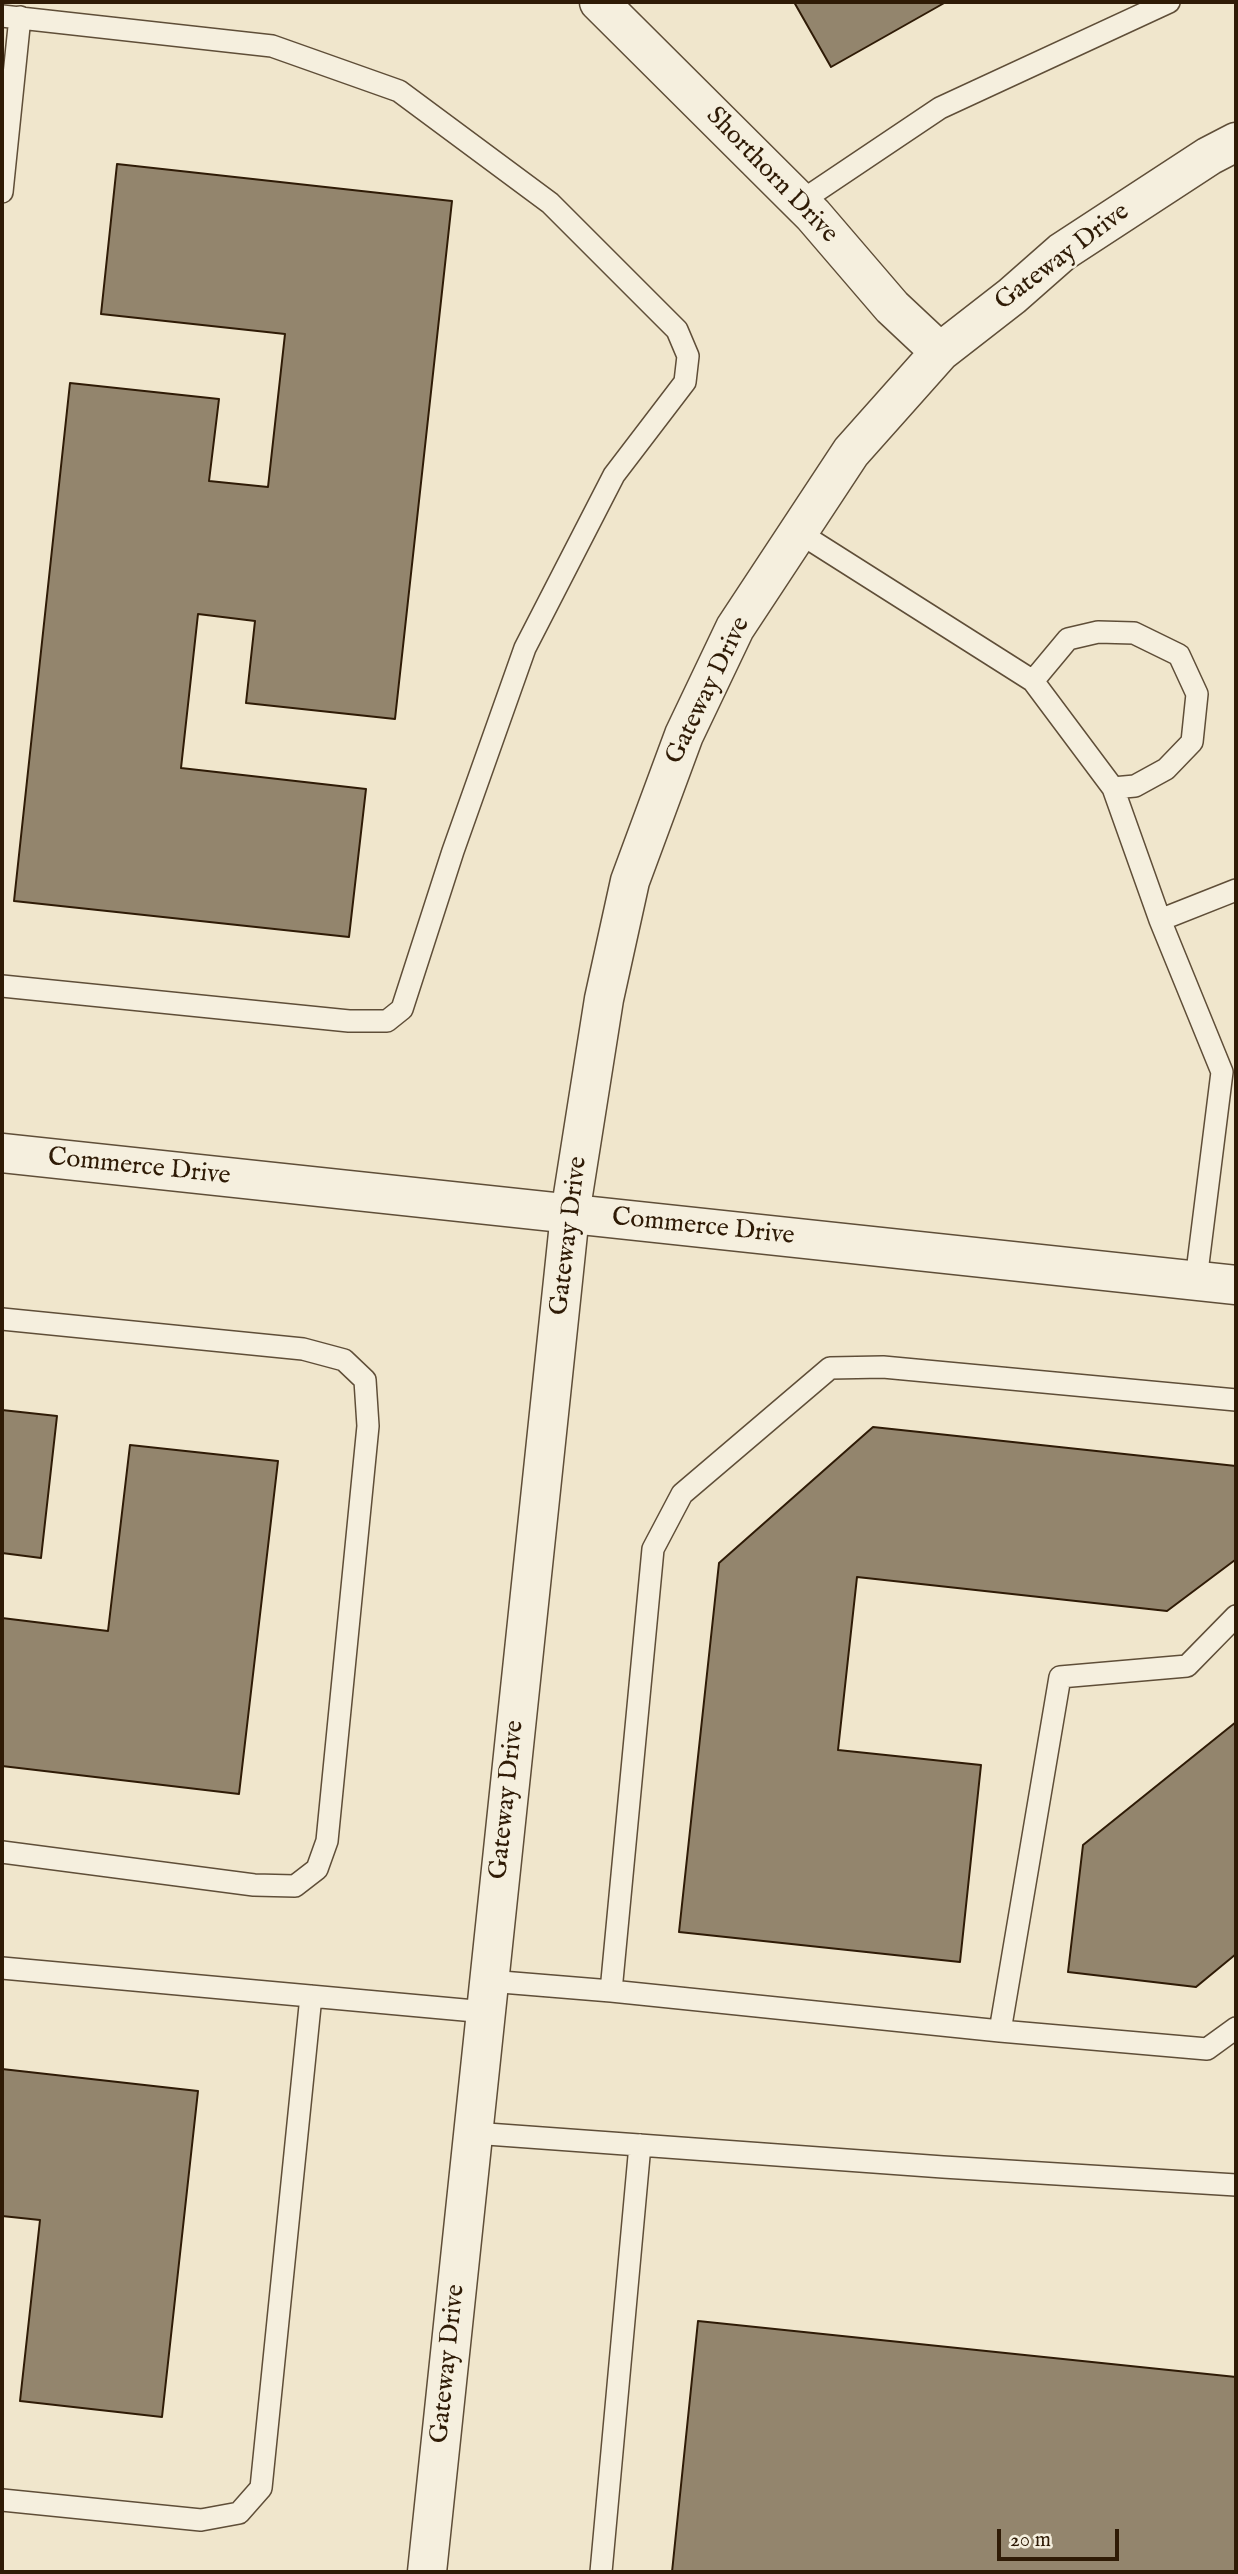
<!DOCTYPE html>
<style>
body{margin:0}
#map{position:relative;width:1238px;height:2574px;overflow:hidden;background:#f0e6cc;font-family:"IM FELL English",serif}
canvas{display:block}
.frame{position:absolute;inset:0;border:4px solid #2f1b06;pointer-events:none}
.scale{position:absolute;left:997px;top:2529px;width:122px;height:32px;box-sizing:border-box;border:4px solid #2f1b06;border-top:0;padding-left:9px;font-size:21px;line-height:24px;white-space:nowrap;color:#2f1b06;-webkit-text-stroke:5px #f5efde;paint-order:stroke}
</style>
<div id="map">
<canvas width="1238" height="2574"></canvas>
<div class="frame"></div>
<div class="scale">20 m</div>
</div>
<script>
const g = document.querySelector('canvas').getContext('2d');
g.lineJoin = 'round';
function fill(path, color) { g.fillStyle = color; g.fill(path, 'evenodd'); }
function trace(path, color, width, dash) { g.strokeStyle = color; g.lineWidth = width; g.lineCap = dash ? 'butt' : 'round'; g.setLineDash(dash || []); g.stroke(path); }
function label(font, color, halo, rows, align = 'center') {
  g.font = font + ' "IM FELL English",serif'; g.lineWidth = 5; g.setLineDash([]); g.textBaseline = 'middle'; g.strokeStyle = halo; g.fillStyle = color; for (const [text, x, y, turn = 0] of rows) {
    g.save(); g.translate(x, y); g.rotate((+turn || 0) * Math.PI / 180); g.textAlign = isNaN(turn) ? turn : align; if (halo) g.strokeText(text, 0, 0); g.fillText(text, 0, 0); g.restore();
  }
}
const building = new Path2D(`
 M794,2H946L831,67Z
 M117,164L452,201L395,719L246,703L255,621L198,614L181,768L366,789L349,937L14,901L70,383L219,399L209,481L268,487L285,334L101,314Z
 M2,1410L57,1416L41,1558L2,1553Z
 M873,1427L1236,1466L1235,1560L1167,1611L857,1577L838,1750L981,1765L960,1962L679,1932L719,1563Z
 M130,1445L278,1461L239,1794L2,1766V1618L108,1631Z
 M1236,1722V1954L1196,1987L1068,1972L1083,1845Z
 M2,2069L198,2091L162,2417L20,2401L40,2220L2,2216Z
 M698,2321L1236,2377V2572H672Z`);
const service = new Path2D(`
 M2,16L272,46L399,91L550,203L677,330L688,356L685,382L614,475L525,648L453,851L402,1009L387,1021H349L2,986
 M2,192L20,17
 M800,202L940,108L1169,2
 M798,532L1033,681L1113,788L1160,920L1222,1072L1196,1280
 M1033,681L1068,639L1098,632L1134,633L1179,655L1197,694L1192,742L1166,769L1135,786L1113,788
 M1160,920L1236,890
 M2,1319L303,1349L344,1360L365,1380L368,1426L327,1841L317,1869L295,1886L254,1885L2,1852
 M1236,1616L1187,1666L1060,1677L1000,2031L1207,2049L1236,2028
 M2,1968L486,2012
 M489,1981L611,1991L1000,2031
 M611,1991L653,1549L682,1494L830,1368L883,1367L1236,1400
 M473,2133L943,2167L1236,2185
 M2,2500L201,2520L239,2513L261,2488L311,1996
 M601,2572L640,2145`);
const minor = new Path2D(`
 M2,1153L1236,1285`);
const tertiary = new Path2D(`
 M599,2L813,215L892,307L940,352
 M427,2572L570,1214L604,999L630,881L684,735L735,628L851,452L940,352L1012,296L1062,252L1209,156L1236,142`);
const streetNames = [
 ["Shorthorn Drive",771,176,46],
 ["Gateway Drive",1063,258,-37],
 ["Gateway Drive",709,691,-64],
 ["Commerce Drive",139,1168,6],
 ["Commerce Drive",703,1228,6],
 ["Gateway Drive",570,1236,-83],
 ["Gateway Drive",508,1800,-84],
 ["Gateway Drive",449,2364,-84]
];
fill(building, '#93856d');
trace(building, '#2f1b06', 2);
trace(service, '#5f4e38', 24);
trace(minor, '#5f4e38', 41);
trace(tertiary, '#5f4e38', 41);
trace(service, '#f5efde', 21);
trace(minor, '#f5efde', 38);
trace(tertiary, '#f5efde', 38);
label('26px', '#2f1b06', '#f5efde', streetNames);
</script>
